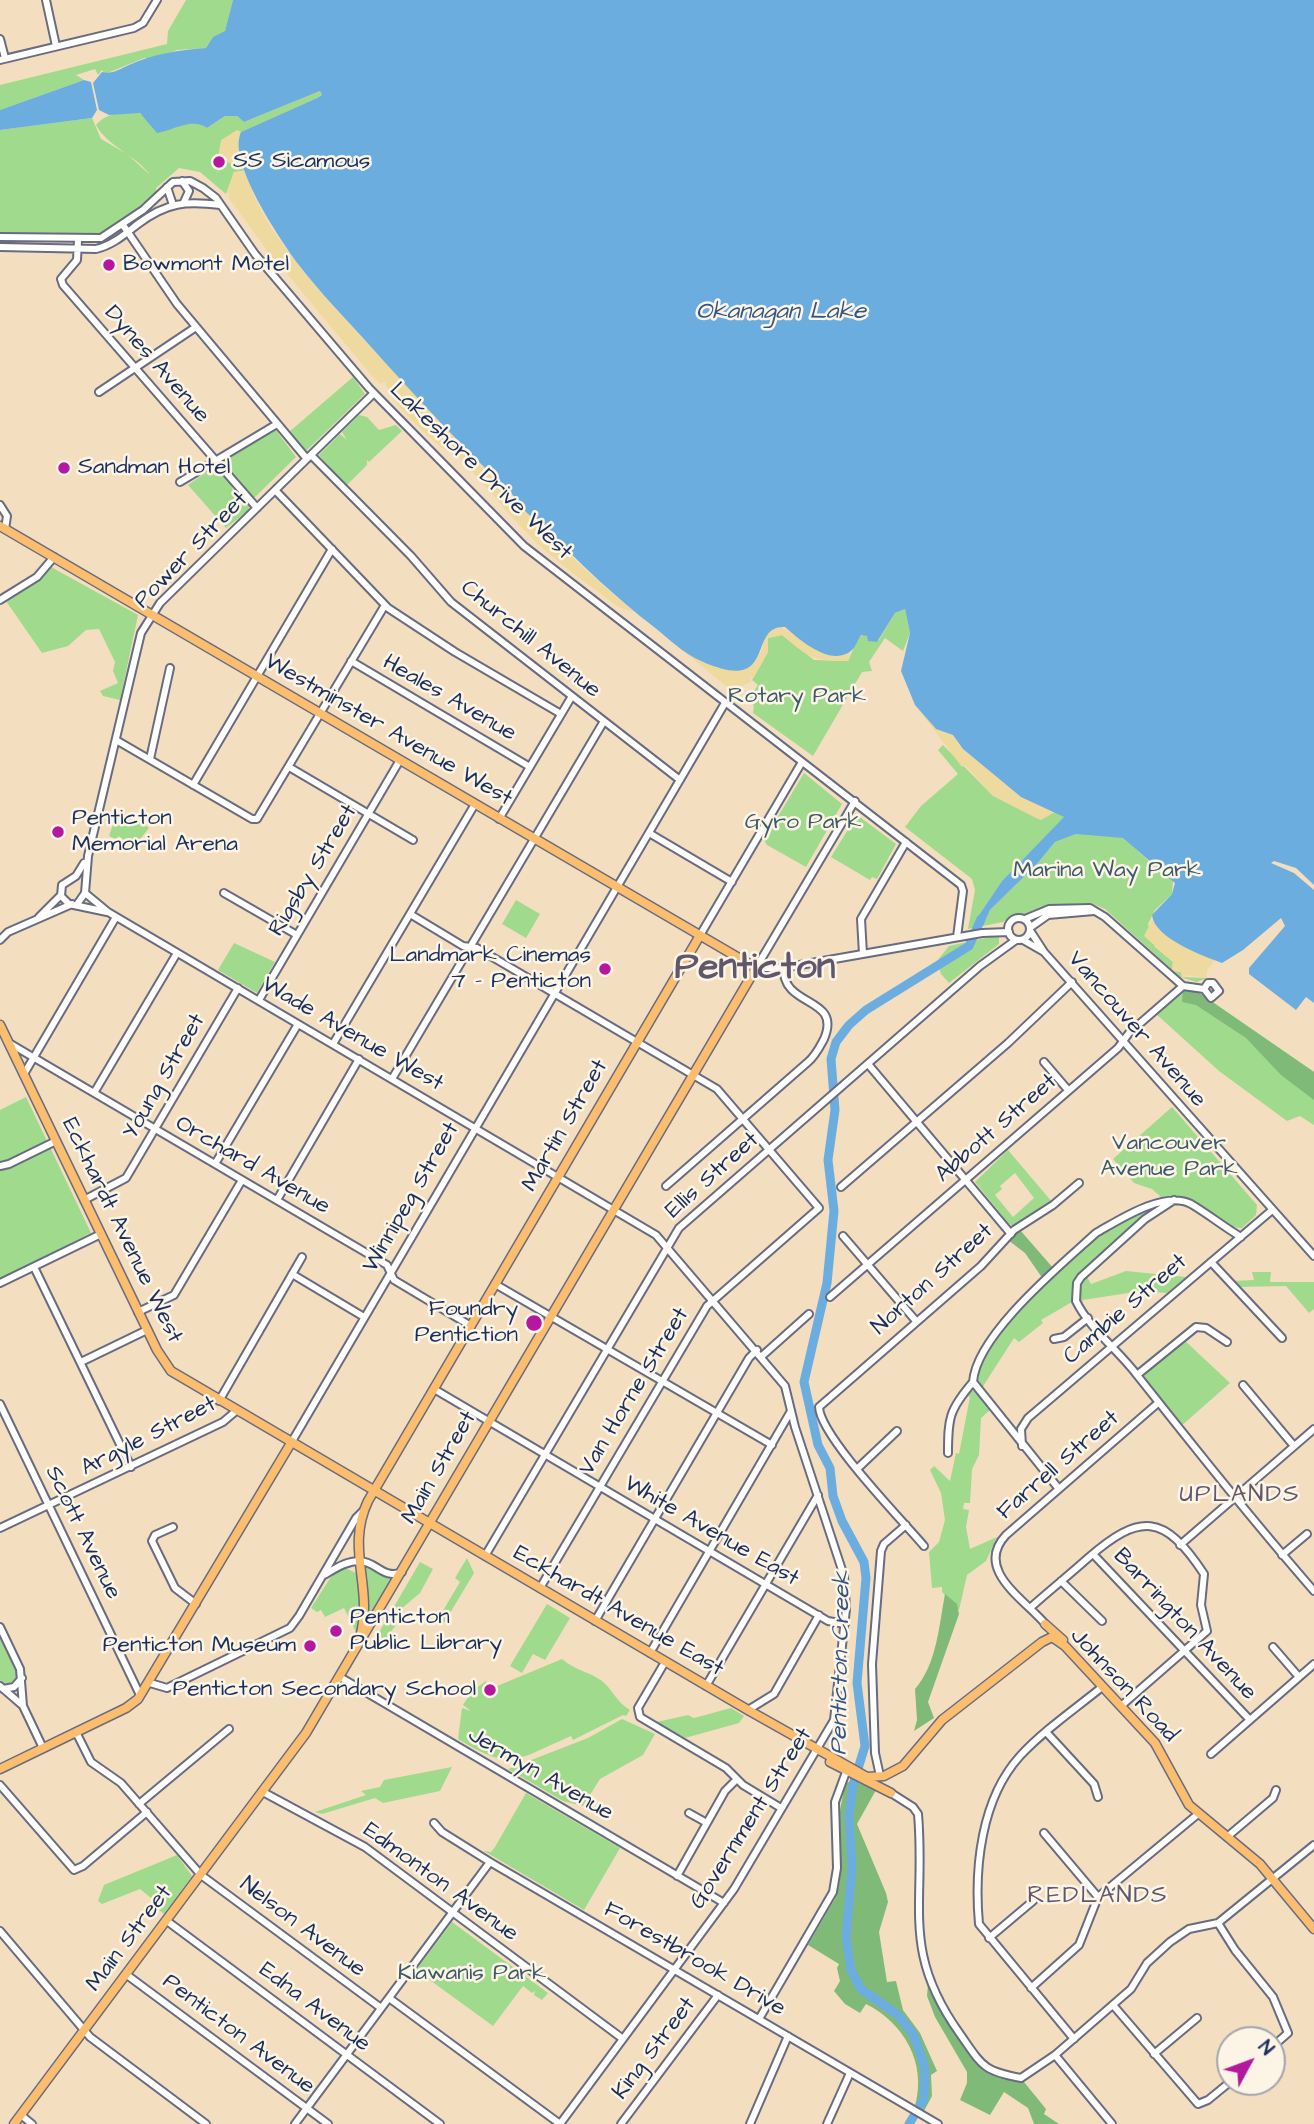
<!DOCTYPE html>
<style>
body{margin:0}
#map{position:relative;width:1314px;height:2124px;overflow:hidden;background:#f4dec0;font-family:"Architects Daughter",sans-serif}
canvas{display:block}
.north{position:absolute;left:1216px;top:2026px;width:70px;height:70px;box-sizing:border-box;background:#fcf5e5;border:2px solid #a2a6af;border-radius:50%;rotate:49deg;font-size:19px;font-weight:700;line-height:28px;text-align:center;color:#1b2f5e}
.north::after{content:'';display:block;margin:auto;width:24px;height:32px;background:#b5179e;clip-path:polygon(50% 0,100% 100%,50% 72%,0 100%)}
</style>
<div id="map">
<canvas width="1314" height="2124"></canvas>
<div class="north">N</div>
</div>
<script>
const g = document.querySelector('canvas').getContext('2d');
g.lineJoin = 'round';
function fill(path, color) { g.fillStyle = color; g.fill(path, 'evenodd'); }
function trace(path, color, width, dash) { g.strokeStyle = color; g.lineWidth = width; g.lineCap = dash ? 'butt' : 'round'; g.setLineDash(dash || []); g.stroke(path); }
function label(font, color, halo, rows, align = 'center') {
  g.font = font + ' "Architects Daughter",sans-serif'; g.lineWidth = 5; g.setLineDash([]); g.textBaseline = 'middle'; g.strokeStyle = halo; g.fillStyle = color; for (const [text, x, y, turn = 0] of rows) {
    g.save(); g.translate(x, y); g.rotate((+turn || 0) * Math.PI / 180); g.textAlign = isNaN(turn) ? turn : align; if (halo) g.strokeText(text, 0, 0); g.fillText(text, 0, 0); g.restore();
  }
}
const green = new Path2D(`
 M186,0H233L225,32L213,37L206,48L177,50L157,58H144L105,74L102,70L98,75L95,69L76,75L84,80L0,110V85L167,44L168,31Z
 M320,91L322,95L317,98L241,132L238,139L247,171L234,172L226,194L200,172L179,168L156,188L157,195C142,209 118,229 98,234C68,241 31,234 0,233V130L92,118L101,139L127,154L150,175C136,155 108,147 96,125C106,113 122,112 137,112C156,124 178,124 200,123L207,128L225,116H237L244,122Z
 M353,377L365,394L306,451L289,432Z
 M359,415L367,417L379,430L396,425L402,431L369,462L367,460V465L346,486L319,455L340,434L347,440L342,432Z
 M275,429L296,457L253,499L223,462Z
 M211,469H218L233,486L232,489L250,506L248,511L226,528L188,485Z
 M51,567L138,615L120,700L103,696L100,691L118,683L113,671L115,662L99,629L86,630L68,646L42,653L6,601Z
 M905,609L910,633L903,651L885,638L869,662L872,671L862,672L813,756L753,713L754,706L748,699L758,685L752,680L768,652V638L782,635L814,660L848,661L859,636L864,635L879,640L895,613Z
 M943,745L993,796H1020L1065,817L1002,881L979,915L973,928L968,929L975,890L972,879L905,827L921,806L958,774L938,750Z
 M804,773L842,804L806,867L767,845L764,840Z
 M118,810L131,817L128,825L135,817L149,828L133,848L119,836L116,839L109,836Z
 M857,815L896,844L877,879L872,877L870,880L831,857Z
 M1097,833L1123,837L1159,871L1173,880L1172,894L1155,910L1148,924L1155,947L1173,962L1172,971L1181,972L1182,977L1207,978L1197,982L1180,977L1105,909L1091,903L1048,905L1028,914H1016L1003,922L983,926L990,910L1037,864L1055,842L1076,834Z
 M516,900L540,914L526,938L502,924Z
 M995,936L999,937V944L949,983L941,974L937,961L949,946Z
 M234,943L275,962L257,993L218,970Z
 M1183,990L1198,992L1314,1072V1125L1300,1116L1287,1121L1219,1071L1155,1013Z
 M26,1097L91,1233L0,1279V1110Z
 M1172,1107L1257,1205L1256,1215L1242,1228C1214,1229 1202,1191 1161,1197L1152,1189L1134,1183L1113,1159Z
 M1008,1150L1052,1202L1014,1226L1009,1224L975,1182ZM1015,1173L1034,1198L1013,1217L995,1195L1002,1189L1000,1186Z
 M1164,1202L1075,1284L1072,1302L1041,1320L1043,1323L1019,1342L1014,1338L980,1391C963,1354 1068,1261 1096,1237C1109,1227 1148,1207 1164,1202Z
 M1126,1271L1186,1277L1167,1293L1141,1291L1083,1300L1081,1305L1079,1285L1086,1275L1091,1284Z
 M1252,1272H1271L1270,1282H1314V1309L1309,1313L1286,1286L1238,1287L1232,1281L1254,1280Z
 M1182,1338L1230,1383L1180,1427L1143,1377Z
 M969,1391H974L990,1410L981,1418L979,1455L972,1469L970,1503H964L963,1509L969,1510L966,1527L970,1549L997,1537L986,1561L967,1575L959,1610L942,1592V1587L932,1588L929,1552L939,1542L945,1520L941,1493L930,1470L934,1466L950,1481L956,1453L959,1454L970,1397L965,1395Z
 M467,1558L474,1573L444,1623L438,1619L460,1582L455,1578Z
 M420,1562L433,1569L420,1593L401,1609L399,1621L381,1645L374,1641Z
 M363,1563L394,1577L372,1612H369Z
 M345,1568L356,1573C363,1591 363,1614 356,1632L344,1608L325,1617L321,1610L317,1612L311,1608L334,1572Z
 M547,1604L570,1618L545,1660L533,1654L522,1673L510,1666Z
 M0,1636L18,1674L16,1681L10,1685L0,1681Z
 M562,1659C574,1670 590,1672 602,1681C613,1690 617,1703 630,1710L626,1716L623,1715L573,1740L571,1736C515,1760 512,1772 458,1739L462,1708L471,1711L463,1705L473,1690L486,1681L490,1689Z
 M731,1708L744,1716L739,1723L685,1738L657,1722L688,1715L694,1718Z
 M622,1719L655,1734L643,1755L600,1779L583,1806L563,1801L508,1769L588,1738Z
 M452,1767L440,1791L383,1803L375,1798L322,1814L315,1812L366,1795L361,1791L380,1787L384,1780Z
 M526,1793L620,1848L584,1910L484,1851L491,1852L495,1847Z
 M177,1855L192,1876L164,1914L159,1910L161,1906L140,1889L102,1904L98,1901L104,1885Z
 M452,1922L548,1993L542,2000L534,1995L535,1991L532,1993L523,1986L493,2026L416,1970Z`);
const forest = new Path2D(`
 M1183,990L1198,992L1314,1072V1100L1281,1075L1246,1038L1196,1005L1182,1002Z
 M1020,1230L1054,1269L1043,1279L1025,1253L1008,1240Z
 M945,1594L957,1604L959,1614L928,1702L934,1718L914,1731L917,1720L915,1689C937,1664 939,1625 945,1594Z
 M852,1780L876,1790L857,1824L886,1893L888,1902L879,1932L887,1982L896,1981L903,2010L920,2033L937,2071L931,2075L932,2096L924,2111L915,2106C927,2063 904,2023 866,2004L860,2013L845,2004L834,1991L840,1981L837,1968L839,1964L808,1945L836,1897L839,1885L841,1861L837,1826L845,1784Z
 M928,1984L942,2012L982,2068L989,2074L1024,2082L1046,2109L1044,2114L1059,2124H1034L1028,2108L1004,2092L990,2115L960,2100L967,2083V2072L935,2017L927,1996Z`);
const sand = new Path2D(`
 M237,130L241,132C236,144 239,157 246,168C255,230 341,314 383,360C463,448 543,536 634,612L618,607C588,583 553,561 527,533C503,509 484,482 459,458C454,453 447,452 441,447C423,432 387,399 385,381L381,384L373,377L287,274L280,262L275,261L228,197L230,193L226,194L234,172L246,170L218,158L221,140Z
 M781,627C803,635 824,668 850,651L848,661C811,661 810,658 782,635L768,638V652L754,677H750L751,682L734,689L726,686L678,647L700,660L740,671L761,652L766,632Z
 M915,705L936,729L953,735L963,749L1021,797L1055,812L1041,820L1036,818L993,796L965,765L962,767Z
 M1152,920L1174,940L1215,960L1207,971V978L1188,975L1182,978L1181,972L1172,971L1173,962L1144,936Z`);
const water = new Path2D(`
 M233,0H1314V885L1296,868L1274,861L1271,863L1294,873L1314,890V1003L1306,997L1296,1010L1249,974V968L1285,926L1281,918L1243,950L1222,963C1203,956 1154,938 1152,915L1172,894L1175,883L1123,838L1076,834L1055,842L1037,864L990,910L983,926L973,928L979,915L1002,881L1064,817L1021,797L963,749L953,735L936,729L915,705L901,671L910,633L905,609L895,613L877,642L868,641L867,636L861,635C858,639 856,646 853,649C833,669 801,641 785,627C746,625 779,696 701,661C683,653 669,639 654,627C616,598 582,565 548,531C539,523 528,515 520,506C517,502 515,497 511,493C462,447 417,398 372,348C347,320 321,294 298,264C280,239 227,162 241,132L317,98L322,95L320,91L244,122L237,116H225L207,128C192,117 174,130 157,133L140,113L109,115L99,110L93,83L102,72C111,75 120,69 129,65C152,54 180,50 206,48L213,37L225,31Z
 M84,80L91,82L97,110L92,118L0,130V110Z`);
const river = new Path2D(`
 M909,2124L924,2099L925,2069L920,2052L913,2034L898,2015L861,1989L851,1970L846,1937L852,1867L849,1816L853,1785L865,1746L857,1683L866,1578L864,1562L842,1521L833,1496L830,1468L818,1445L804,1382L827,1283L834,1211L828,1160L835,1110L831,1059L836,1042L849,1025L866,1010L969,946L981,919`);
const minor = new Path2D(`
 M46,0L56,46
 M0,39L5,58
 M0,60L134,28L143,23L157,0
 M182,181L189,191L184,202
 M167,187L173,205
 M123,225L177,304L307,459
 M0,237L101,238L143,210L173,182L190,181L203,188L216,198L255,254L369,388L524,546L961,885L963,891L957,937
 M78,240L77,260L61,279L63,285L257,508
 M0,247L96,249C113,245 125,234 138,224C167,202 186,201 220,205
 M99,392L196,327
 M311,455L411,556L451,602L680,780
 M180,482L277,424
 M275,490L388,608L455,652L561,714
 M0,505L7,516L5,529
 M0,600L37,577L54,557
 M351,661L530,767
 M116,740L252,819H257L385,605
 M150,759L170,668
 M289,767L413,840
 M193,785L332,549
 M855,801L756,968H783L982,933L1009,932
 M499,819L572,696
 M649,833L732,882
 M84,863L76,876L62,885L61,896L69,904L107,912
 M85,893L108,912L656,1235L785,1386L795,1427L844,1576L846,1609L834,1720L734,1889L560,2124
 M224,893L297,935
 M78,903L85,893L88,856L141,633L160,603L374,393
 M410,914L463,946L477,948L717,1089L819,1208L707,1306L540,1588
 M39,917L61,895
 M1008 929a11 11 0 1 1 22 0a11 11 0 1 1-22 0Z
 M1025,919L1049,909L1090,908L1105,917L1183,986L1204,989L1211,998L1219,991L1213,983H1208L1204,989
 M1031,927L1048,915L1094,911
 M1031,932L1044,952L1314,1256
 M699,937L802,762
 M0,940L8,932L72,904
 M1023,940L1044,952
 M863,954L861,919L906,842
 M259,1000L400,760
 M9,1043L387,1265L394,1280L471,1326
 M333,1044L475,804
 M1044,1062L1068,1090
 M868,1064L1011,1234
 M24,1074L116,917
 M392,1079L604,721
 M94,1093L177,953
 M215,1164L298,1024
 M0,1166L9,1164L56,1141
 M666,1186L808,1062C816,1055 819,1048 824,1039C838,1006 807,1006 791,989C785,983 784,975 783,968
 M841,1187L1008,1043L1072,982
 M84,1200L126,1178L238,988
 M277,1200L359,1059
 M1174,1200L1145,1219L1081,1277L1077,1283L1076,1301C1089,1328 1119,1351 1137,1375C1195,1448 1253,1521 1314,1591
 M843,1236L916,1321
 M1211,1262L1282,1338
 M34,1267L131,1467
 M292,1274L364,1317
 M0,1283L101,1234
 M495,1284L772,1445
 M830,1297L1118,1048L1129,1033L1183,986
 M138,1312L174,1295L242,1180
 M1054,1339L1064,1337L1088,1318
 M762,1356L809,1314
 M81,1362L147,1330
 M1137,1375L1196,1327L1206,1328L1227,1342
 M973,1382C976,1335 1061,1265 1096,1233C1119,1220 1164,1190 1191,1204C1208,1214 1224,1227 1241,1237
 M973,1382L1059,1489
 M1243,1385L1294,1446
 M434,1389L828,1621L845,1624
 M219,1401L302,1257
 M0,1404L140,1695
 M291,1443L725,703
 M1022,1446L1021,1429L1028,1418L1271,1211
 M948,1453C948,1418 949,1410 973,1382
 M858,1468L897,1431
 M173,1527L155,1535L152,1541L175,1588L196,1604
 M0,1528L223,1422L236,1411
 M1180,1545L1314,1429
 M924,1546C902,1520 820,1436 819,1407L981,1266L1014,1230L1053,1205L1079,1183
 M1093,1554L1250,1720
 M1282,1555L1307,1534
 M485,1556L679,1228L980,966L1016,940
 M324,1575C336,1568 346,1561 360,1561C377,1562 384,1580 402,1572
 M1061,1581L1102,1621
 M1030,1608C1049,1591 1069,1575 1088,1558C1140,1513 1164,1513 1204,1574L1201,1605L1207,1631L1121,1706
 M595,1621L749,1358L757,1350
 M1047,1626C1026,1600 973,1570 1006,1535L1158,1403
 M0,1627L20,1669L23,1706L43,1748
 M1273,1647L1299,1677
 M650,1653L791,1411
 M665,1662L638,1708L640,1717L726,1768L743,1785L781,1808
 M340,1677L724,1903
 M150,1683L167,1688L290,1628L299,1616L356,1518L364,1510
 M0,1686L22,1705
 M706,1686L818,1495
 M3,1689L14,1687L22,1678
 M748,1710L774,1694L819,1615
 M76,1732L91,1762L121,1783L201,1875L381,2008
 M1047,1733L1094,1784L1098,1797
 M1211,1754L1314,1664
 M880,1776L875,1753L872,1664L881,1551L884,1544L906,1525
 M0,1785L74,1870L83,1866L147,1812
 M263,1792L365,1847L623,2039
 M891,1793L913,1807L918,1814C926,1906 900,1950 960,2034C982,2065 982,2071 1021,2078L1055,2055L1131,1989L1147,1963L1170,1942L1189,1929L1218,1923L1314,1845
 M139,1804L229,1729
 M689,1813L707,1823
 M434,1823L442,1832L490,1862L938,2124
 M1044,1833L1098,1897
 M1227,1837L1273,1798L1276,1790
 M677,1876L725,1791L737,1779
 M167,1921L440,2124
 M1218,1923L1235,1950L1273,1997L1288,2033L1272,2047
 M0,1931L90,2037L206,2124
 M989,1938L1033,1901
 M127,1975L328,2124
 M1031,1988L1079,1945L1098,1897L1198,1814
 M389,1998L560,2124
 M1113,2005L1198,2104L1208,2100L1230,2082
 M759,2019L833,1892L837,1868L835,1802L846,1772
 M1074,2039L979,1924C974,1868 981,1799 1020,1756C1044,1730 1075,1709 1102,1687
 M1154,2054L1197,2018
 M1055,2055L1112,2124
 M21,2115L32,2124
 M295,2124L490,1862
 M621,2124L718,1995
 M750,2124L788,2036
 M827,2124L850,2073`);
const major = new Path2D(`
 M0,526L756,968L306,1733L14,2124
 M0,1025L157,1350L171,1371L748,1710L867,1777
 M1045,1624L1063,1640
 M360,1637C374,1588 345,1549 368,1501L699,937
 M830,1762L891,1793
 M0,1769L126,1708L138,1699L291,1443
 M867,1777L884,1776L903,1766L942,1720L1042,1642L1052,1637L1065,1646L1155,1743L1189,1805L1260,1864L1314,1929`);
const markers = [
 [219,162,7,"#b5179e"],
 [109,265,7,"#b5179e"],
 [64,468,7,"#b5179e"],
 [58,832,7,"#b5179e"],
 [605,969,7,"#b5179e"],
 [534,1323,9,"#b5179e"],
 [336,1631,7,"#b5179e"],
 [310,1646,7,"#b5179e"],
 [490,1690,7,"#b5179e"]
];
const poiNames = [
 ["SS Sicamous",233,162],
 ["Bowmont Motel",123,265],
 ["Sandman Hotel",78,468],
 ["Penticton",72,819],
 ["Memorial Arena",72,845],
 ["Landmark Cinemas",591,956,"right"],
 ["7 - Penticton",591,982,"right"],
 ["Foundry",518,1310,"right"],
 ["Pentiction",518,1336,"right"],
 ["Penticton",350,1618],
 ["Public Library",350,1644],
 ["Penticton Museum",296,1646,"right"],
 ["Penticton Secondary School",476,1690,"right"]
];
const streetNames = [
 ["Dynes Avenue",156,365,49],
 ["Lakeshore Drive West",480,472,44],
 ["Power Street",192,551,-46],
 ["Churchill Avenue",530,640,39],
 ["Heales Avenue",449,699,30],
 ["Westminster Avenue West",388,731,30],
 ["Rigsby Street",314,871,-59],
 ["Vancouver Avenue",1136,1030,49],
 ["Wade Avenue West",352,1035,30],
 ["Young Street",165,1077,-60],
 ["Martin Street",566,1126,-60],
 ["Abbott Street",997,1129,-41],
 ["Orchard Avenue",252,1166,30],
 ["Ellis Street",713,1176,-42],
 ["Winnipeg Street",412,1198,-60],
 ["Eckhardt Avenue West",121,1231,64],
 ["Norton Street",933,1280,-42],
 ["Cambie Street",1126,1310,-41],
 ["Van Horne Street",635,1392,-59],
 ["Argyle Street",149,1437,-27],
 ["Farrell Street",1059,1466,-41],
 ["Main Street",440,1468,-60],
 ["White Avenue East",711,1532,30],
 ["Scott Avenue",82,1533,64],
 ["Eckhardt Avenue East",618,1612,30],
 ["Barrington Avenue",1184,1625,47],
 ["Johnson Road",1123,1686,47],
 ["Jermyn Avenue",540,1775,30],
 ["Government Street",752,1819,-58],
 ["Edmonton Avenue",440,1883,36],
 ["Nelson Avenue",302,1928,37],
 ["Main Street",130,1939,-53],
 ["Forestbrook Drive",694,1960,30],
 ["Edna Avenue",314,2008,37],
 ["Penticton Avenue",238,2035,37],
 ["King Street",655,2049,-53]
];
const parkNames = [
 ["Rotary Park",797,697],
 ["Gyro Park",803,823],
 ["Marina Way Park",1107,871],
 ["Vancouver",1169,1144],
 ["Avenue Park",1169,1170],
 ["Kiawanis Park",472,1974]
];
const waterNames = [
 ["Okanagan Lake",781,313],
 ["Penticton Creek",842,1663,-89]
];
const neighbourhoodNames = [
 ["UPLANDS",1240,1496],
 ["REDLANDS",1098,1897]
];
const townNames = [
 ["Penticton",755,970]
];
fill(green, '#a0da8c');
fill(forest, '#80ba78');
fill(sand, '#eeda9e');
fill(water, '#6cade0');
trace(river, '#6cade0', 9);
trace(minor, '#676c80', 10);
trace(major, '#676c80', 11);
trace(minor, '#fff', 6);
trace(major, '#fcbd6f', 8);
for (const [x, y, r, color] of markers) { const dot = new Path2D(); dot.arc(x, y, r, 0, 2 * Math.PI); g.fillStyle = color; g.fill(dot); trace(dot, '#fcf5e5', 2.5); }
label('23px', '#1b2f5e', '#fcf5e5', poiNames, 'left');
label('23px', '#1b2f5e', '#fcf5e5', streetNames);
label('23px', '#3c5a6a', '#fcf5e5', parkNames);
label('italic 24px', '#335585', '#fcf5e5', waterNames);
g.letterSpacing = '2px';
label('24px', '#5f576c', '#fcf5e5', neighbourhoodNames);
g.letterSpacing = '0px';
label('bold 37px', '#5f576c', '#fcf5e5', townNames);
</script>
